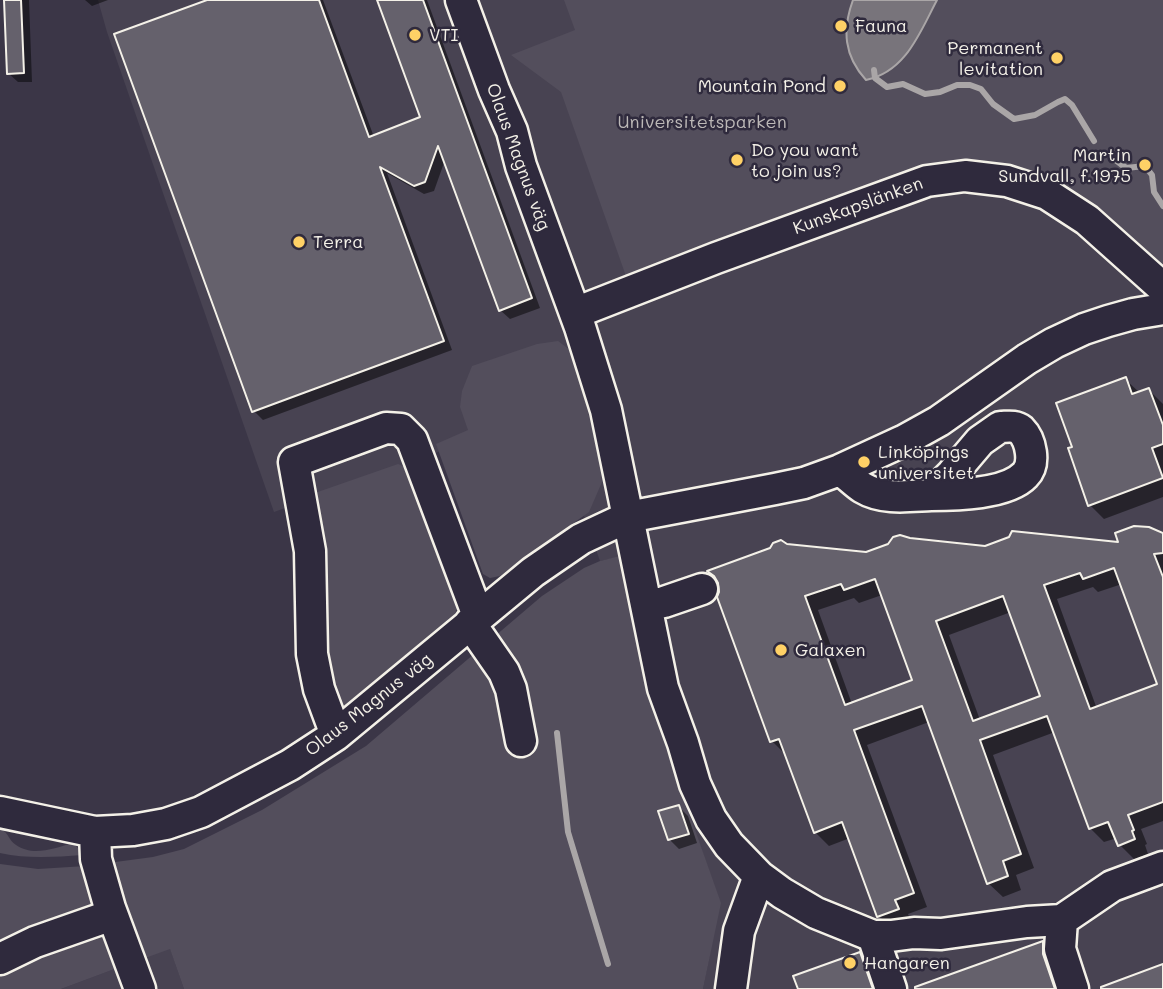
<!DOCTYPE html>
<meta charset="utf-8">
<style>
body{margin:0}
canvas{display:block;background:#3b3647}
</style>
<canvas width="1163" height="989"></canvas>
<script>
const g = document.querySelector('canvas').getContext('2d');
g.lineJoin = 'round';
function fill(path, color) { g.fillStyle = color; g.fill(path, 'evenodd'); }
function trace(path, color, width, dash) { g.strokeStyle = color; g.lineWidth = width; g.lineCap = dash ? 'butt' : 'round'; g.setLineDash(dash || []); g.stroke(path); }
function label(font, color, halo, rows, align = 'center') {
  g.font = font + ' Mali,sans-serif'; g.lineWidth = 5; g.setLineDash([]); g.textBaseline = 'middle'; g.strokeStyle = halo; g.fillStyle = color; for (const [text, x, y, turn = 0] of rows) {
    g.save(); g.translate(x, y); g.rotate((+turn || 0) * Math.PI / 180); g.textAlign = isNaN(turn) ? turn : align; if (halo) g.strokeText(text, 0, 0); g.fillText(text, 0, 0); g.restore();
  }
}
const built = new Path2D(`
 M98,0H1163V989H703L720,902L659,728L625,556L600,561L547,412L274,512L107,32Z
 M170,948L184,989H61Z`);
const green = new Path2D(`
 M564,0H1163V275L1063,188L1027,172L1000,165L969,162L627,279L561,92L511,55L575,30Z
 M558,341L570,350L576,368L599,453L602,482L589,512L500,576L490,578L483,574L436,444L468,430L460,407L462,391L472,366L537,344Z
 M398,464L409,468L457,591V609L450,625L350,709L337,706L329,694L312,494Z
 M624,555L659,728L721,903L703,989H184L170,949L137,961L108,863L153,857L184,849L262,810L366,746L542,596L584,568L600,561Z
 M0,828C10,834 8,840 16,845C33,857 55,848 73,843L80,850L82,855C54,857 28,859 0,853Z
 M0,864L38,869L86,866L96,904L91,912L0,951Z
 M93,933L106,935L120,967L61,989H0V969Z`);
const water = new Path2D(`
 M853,0H937C920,32 906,72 866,80C844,56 842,30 853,0Z`);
const shadow = new Path2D(`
 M6,0H29L32,82H18L8,73Z
 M85,0H108L92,6Z
 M212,0H323L374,137L422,118L378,0H427L540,308L510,319L500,310L445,160L434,191L424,194L387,173L452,350L263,420L254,411Z
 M1125,379L1140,393L1149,390L1163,404V497L1104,519L1090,505Z
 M1163,535V821L1141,829L1147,844L1145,845L1148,854L1134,859L1120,845L1117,838L1104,842L1090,828L1055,732L993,755L1034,868L1016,875L1021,890L1003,897L988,883L929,722L867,745L927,907L908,914L912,923L893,930L879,916L850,838L829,846L815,832L786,755L772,741L786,545L867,553L909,540L986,548L1121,544ZM1122,584L1159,685L1097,709L1057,599L1093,587L1098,592ZM882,595L914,681L852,704L818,610L854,598L859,603ZM1011,612L1042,697L980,720L949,635Z
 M679,807L688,816L697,843L679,849L670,840L660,812Z
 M1042,943L1046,946L1047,960L1056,989H915Z
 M859,954L863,958L874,989H800Z`);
const stream = new Path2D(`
 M874,70L875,78L887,87L903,84L925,94L940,92L957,85H970L981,89L993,104L1014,119L1035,115L1058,102L1065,99L1072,105L1094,141
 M1113,158L1126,168L1145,166L1152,175L1154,192L1163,206
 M557,733L568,832L608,964`);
const building = new Path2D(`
 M4,0H21L24,73L7,74Z
 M207,0H319L369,137L420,117L377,0H423L532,298L499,311L438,146L425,182L414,186L380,167L444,341L252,412L114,34Z
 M1126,377L1132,394L1149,388L1163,425V444L1152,448L1163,478L1088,506L1068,448L1072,447L1056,403Z
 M1134,526L1149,527L1163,533V553L1154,554L1163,577V802L1128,815L1134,830L1132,831L1135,839L1118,846L1108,822L1089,829L1047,716L980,740L1021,854L1003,861L1008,876L987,884L922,706L854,730L914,893L895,900L899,909L877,917L842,822L814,833L779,739L770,742L717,597L719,592L718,583L714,576L707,571L770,548L773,543L781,540L787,544L866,552L888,544L893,537L900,535L910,538L985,546L1009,537L1012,531L1118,542L1115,533ZM1114,568L1157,684L1090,709L1044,585L1080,573L1083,579ZM875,579L912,680L845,705L805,596L841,584L844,590ZM1003,596L1040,696L973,721L936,621Z
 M679,805L689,834L668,840L658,811Z
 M1043,941V954L1055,989H915V987Z
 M860,952L873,989H798L793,976Z
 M1163,964V989H1101V987Z`);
const minor = new Path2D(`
 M461,0L494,90L512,131L521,166L580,327L606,410L663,688L683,743L695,784L711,819L729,845L759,876L782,893L816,913L873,936H891L914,933L941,934L1027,922L1062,920L1112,886L1163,867
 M575,313L716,258L927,181L965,176L1007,181L1047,194L1087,220L1163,288
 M1000,427C1007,427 1015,425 1021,430C1031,440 1036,464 1025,475C1007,494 956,495 931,495L952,474L980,441Z
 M840,470C848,475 855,483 863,488C883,500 909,496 931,495
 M647,606L664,602L702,589
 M470,623L504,672L511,689L521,741
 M336,735L319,689L312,654L310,551L294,462L386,428L401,429L412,440L478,616
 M0,812L95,832L133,830L166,824L201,812L290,765L336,735L533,572L581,539L628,517L775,489L804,483L840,470L903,441L939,421L1027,359L1054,343L1084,329L1108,321L1133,314L1163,309
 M95,832L96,859L110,908L140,989
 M1062,920L1060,949L1073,989
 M873,936L891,989
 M0,959L35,942L112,915
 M731,989L739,931L759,876`);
const markers = [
 [841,26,7,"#ffd166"],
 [415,35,7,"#ffd166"],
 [1057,58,7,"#ffd166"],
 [840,86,7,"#ffd166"],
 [737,160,7,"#ffd166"],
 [1145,165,7,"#ffd166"],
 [299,242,7,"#ffd166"],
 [864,462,7,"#ffd166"],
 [781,650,7,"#ffd166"],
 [850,963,7,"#ffd166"]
];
const poiNames = [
 ["Fauna",855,26],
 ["VTI",429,35],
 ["Permanent",1043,48,"right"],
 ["levitation",1043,69,"right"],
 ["Mountain Pond",826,86,"right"],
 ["Do you want",751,150],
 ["to join us?",751,171],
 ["Martin",1131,155,"right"],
 ["Sundvall, f.1975",1131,176,"right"],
 ["Terra",313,242],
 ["Linköpings",878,452],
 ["universitet",878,473],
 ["Galaxen",795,650],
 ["Hangaren",864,963]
];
const parkNames = [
 ["Universitetsparken",702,122]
];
const streetNames = [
 ["Olaus Magnus väg",518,157,70],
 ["Kunskapslänken",858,206,-20],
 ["Olaus Magnus väg",369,705,-38]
];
fill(built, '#484352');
fill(green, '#534e5c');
fill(water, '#78747b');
trace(water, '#aaa6a7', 2);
fill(shadow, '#0007');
trace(stream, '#aaa6a7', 6);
fill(building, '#65616c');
trace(building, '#f4f1e8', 2);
trace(minor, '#f4f1e8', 35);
trace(minor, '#2f2a3d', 30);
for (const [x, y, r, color] of markers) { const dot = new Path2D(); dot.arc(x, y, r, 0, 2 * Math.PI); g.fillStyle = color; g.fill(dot); trace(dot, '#2f2a3d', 2.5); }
label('18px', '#f4f1e8', '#2f2a3d', poiNames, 'left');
label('18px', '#bcb8b7', '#2f2a3d', parkNames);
label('18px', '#f4f1e8', '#2f2a3d', streetNames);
</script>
